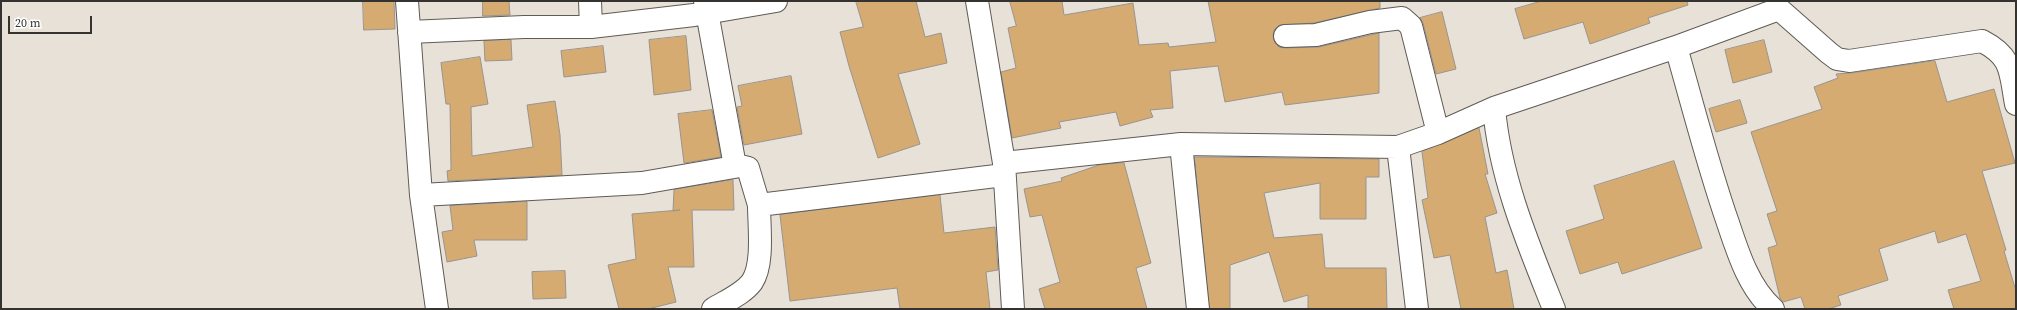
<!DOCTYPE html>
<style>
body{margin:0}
#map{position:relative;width:2017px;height:310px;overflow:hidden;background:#e7e1d8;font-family:"Source Serif 4",serif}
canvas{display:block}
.frame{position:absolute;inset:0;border:2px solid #35332f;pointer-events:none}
.scale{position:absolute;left:8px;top:16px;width:84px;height:18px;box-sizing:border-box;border:2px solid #35332f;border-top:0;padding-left:5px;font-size:12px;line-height:14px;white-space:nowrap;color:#35332f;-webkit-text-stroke:3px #fff;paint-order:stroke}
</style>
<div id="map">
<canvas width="2017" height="310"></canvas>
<div class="frame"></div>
<div class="scale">20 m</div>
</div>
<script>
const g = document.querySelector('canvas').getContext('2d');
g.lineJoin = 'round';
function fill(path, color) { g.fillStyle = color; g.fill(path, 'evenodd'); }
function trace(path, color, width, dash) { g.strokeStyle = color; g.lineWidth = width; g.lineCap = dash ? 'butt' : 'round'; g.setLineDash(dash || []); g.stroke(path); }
const building = new Path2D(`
 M363,1H394L395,29L364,30Z
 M483,1H509L510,15L483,16Z
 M856,1H916L925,37L941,33L947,63L898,74L920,144L878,158L849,66L840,32L863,27Z
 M1010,1H1062L1064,15L1133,3L1139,45L1168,43L1169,47L1216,42L1208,1H1380V8L1314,23L1279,25L1274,30L1273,36L1275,43L1279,47L1285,48L1319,47L1379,33V93L1285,105L1282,92L1225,102L1218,66L1170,71L1173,108L1150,110L1153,117L1120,126L1116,112L1059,122L1061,128L1012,138L1001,72L1016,68L1008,28L1016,26Z
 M1542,1H1687L1688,5L1648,18L1650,23L1590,44L1583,22L1524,39L1515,9Z
 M1442,12L1456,69L1436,74L1423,23L1420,18Z
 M686,36L691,90L654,95L649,40Z
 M511,40L512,60L485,61L484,41Z
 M1764,40L1772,72L1733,83L1725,50Z
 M603,46L606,72L564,77L561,51Z
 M480,57L488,104L471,107L472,156L533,147L527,105L555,101L560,135L562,175L448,181L447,171L451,170L450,104H446L441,63Z
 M1935,61L1947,102L1994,89L2015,163L1982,171L2006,250L2004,251L2016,291V309H1954L1948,290L1981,281L1966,234L1938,243L1935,231L1879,249L1888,280L1838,296L1841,305L1828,309H1805L1801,297L1783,302L1780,298L1768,248L1777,245L1767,214L1777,211L1751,132L1822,109L1814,87L1838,78L1836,74L1851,73Z
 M791,76L802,134L744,145L737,107L742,106L738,86Z
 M1740,100L1747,123L1716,132L1709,109Z
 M712,110L721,157L684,163L678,114Z
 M1479,128L1488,174H1485L1497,213L1485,217L1496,273L1507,270L1514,309H1461L1450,255L1434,258L1422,200L1428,198L1422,152Z
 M1195,157L1379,159V177H1366V219H1320V183L1264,193L1274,238L1322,234L1325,268H1386L1387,309H1308V295L1284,302L1269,252L1230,265V309H1210Z
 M1674,161L1702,248L1622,274L1618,262L1580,274L1566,231L1604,219L1594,186Z
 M1124,163L1151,263L1136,268L1147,309H1045L1039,289L1060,282L1042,215L1030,217L1024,189L1062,181L1061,178L1099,165Z
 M733,180L734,210H692L694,267H668L676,302L648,309H619L608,265L636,259L632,214L680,210L673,211L674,190Z
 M940,195L944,233L995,227L998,270L986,272L990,309H900L897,288L790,301L780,215Z
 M527,202V240H474L477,256L447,262L442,232L453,230L450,206Z
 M565,271L566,298L533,299L532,272Z`);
const street = new Path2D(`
 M407,1L421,195L437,309
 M590,1L591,27
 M705,1L735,166
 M977,1L1004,163
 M409,32L524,27H591L694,15L776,1
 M1285,36L1316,35L1370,22L1402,18L1411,26L1438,133
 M1676,47C1693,106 1708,166 1728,223C1738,253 1749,288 1773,309
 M1494,108C1500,178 1528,244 1554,309
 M1181,144L1198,309
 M1398,147L1417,309
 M421,195L642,183L740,166L748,168L759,205L1004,175
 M713,309C726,301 743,294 752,282C764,264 759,226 759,205
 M1013,309L1004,163L1181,144L1398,147L1438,133L1494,108L1676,47L1779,9L1829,53L1837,59L1849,61L1982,41C2013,57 2010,72 2016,104`);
fill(building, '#d5ab71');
trace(building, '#9a948c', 1);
trace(street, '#605b53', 24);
trace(street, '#fff', 22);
</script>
